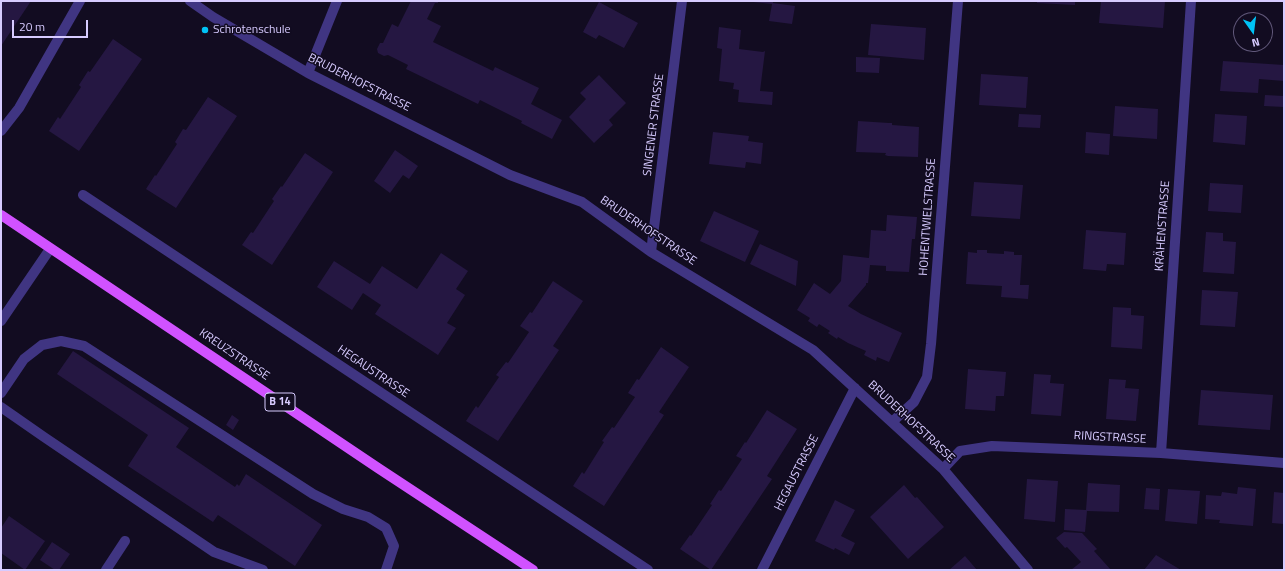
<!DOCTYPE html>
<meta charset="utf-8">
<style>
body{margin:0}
#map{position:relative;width:1285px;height:571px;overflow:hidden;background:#120c21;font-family:"Titillium Web",sans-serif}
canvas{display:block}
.frame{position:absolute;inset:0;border:2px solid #d7cbff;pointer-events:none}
.north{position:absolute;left:1233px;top:12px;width:40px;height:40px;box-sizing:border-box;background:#120c21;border:1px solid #61587a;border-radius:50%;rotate:166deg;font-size:11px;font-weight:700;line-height:16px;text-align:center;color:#d7cbff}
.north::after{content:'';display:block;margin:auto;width:14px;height:18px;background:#00c3f6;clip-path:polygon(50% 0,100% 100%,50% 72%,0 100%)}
.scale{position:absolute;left:12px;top:20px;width:76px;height:18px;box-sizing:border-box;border:2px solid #d7cbff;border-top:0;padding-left:5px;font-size:12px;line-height:14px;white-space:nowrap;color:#d7cbff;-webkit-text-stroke:3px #120c21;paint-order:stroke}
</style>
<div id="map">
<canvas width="1285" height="571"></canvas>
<div class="frame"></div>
<div class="north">N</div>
<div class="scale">20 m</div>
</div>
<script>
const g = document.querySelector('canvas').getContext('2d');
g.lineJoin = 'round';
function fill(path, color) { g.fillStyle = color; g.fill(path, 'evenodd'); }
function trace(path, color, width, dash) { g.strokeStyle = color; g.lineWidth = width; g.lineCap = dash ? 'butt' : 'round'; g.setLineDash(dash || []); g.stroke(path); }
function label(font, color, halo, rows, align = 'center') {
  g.font = font + ' "Titillium Web",sans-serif'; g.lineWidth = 3; g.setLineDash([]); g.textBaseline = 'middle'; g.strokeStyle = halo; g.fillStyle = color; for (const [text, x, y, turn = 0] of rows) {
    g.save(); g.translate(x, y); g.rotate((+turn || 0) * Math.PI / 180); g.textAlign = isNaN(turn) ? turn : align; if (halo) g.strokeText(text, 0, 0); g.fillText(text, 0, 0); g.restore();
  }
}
const building = new Path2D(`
 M1,1H31L1,46Z
 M411,1H438V3H435L427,19L441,26L433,42L493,71L495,67L539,88L531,104L562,120L552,139L521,123L522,121L480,100L478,104L406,69L408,65L388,55L384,56L378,53L377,49L380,43H383L392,24L398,27Z
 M753,1H773V3L795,6L792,24L769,21L772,4L753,2Z
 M1037,1H1075V5L1037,3Z
 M1101,1H1165L1163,28L1099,23Z
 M599,2L638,23L624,48L599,35L596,39L583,32Z
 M871,24L926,28L924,60L868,55Z
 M719,27L741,30L739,49L763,52L765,51L760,91L773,92L772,105L738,102L739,90L733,89L734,83L719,81L722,49L717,48Z
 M113,39L142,59L79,151L49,131L58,117L60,119L81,87L79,85L88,71L90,72Z
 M856,57L880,58L879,73L856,72Z
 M1223,61L1284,65V81L1259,79L1258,93L1220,91Z
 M981,74L1028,77L1026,108L979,105Z
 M599,75L626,103L609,120L613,125L594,143L569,117L586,99L580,93Z
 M1265,95L1284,96V107L1264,106Z
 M208,97L237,116L176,208L146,189L155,175L156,176L177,144L175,142L183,129L186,130Z
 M1115,106L1158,109L1157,139L1113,136Z
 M1019,114L1041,115L1040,128L1018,127Z
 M1215,114L1247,116L1245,145L1213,142Z
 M858,121L889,123H892V125L919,127L918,157L888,156L885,155L886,153L856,152Z
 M713,132L749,136L748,141L763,143L761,164L746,162L745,168L709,164Z
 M1086,132L1110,134L1109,155L1085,153Z
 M395,150L418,166L409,179L403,175L390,193L374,181Z
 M305,153L333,172L272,265L242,245L251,232L253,233L274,201L272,199L281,186L282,187Z
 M974,182L1023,185L1020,219L971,216Z
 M1210,183L1243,185L1241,213L1208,211Z
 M714,211L759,231L745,262L700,241Z
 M887,215L917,217L915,239H912L909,272L886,271V266L870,265L868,283H866V285L848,306L861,314L902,333L889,362L877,357L876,361L864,355L866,351L848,343L838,337L837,339L828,333L830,331L819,324L817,327L808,321L810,318L797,310L814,283L830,294L841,281L843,255L869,258L871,230L886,231Z
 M1086,230L1126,233L1124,265L1107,264L1106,271L1083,269Z
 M1206,232L1223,233V241L1236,242L1234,274L1203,272Z
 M760,244L798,261L796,286L750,264Z
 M977,250H987V253L1004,254V251L1014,252V255H1022L1020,285H1029L1028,299L1001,297L1002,286L966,284L968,252L977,253Z
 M441,253L468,271L456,289L465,295L447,323L456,328L438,355L375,314L381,305L363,293L352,310L317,287L334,261L370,284L382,266L417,289Z
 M553,281L583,301L553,346L559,350L498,441L466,421L476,406L478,408L499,377L496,375L506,362L508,363L529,332L520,326L530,312L532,313Z
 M1202,290L1238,292L1235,327L1200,325Z
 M1113,307L1131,308V315L1144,316L1142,349L1111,347Z
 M661,347L689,367L659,412L664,415L604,506L573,486L582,472L584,474L604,442L602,441L612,427L614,428L635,397L628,393L637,379L639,380Z
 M73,351L189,428L176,447L235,487L237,484L239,486L246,474L322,525L295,566L218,515L213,522L128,466L148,435L57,374Z
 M968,369L1006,372L1004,396H996L995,411L965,409Z
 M1034,374L1051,375L1050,383L1064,384L1061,416L1031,414Z
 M1109,379L1126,380L1125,388L1139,389L1136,421L1106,419Z
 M1201,390L1273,395L1270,430L1198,425Z
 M767,410L797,429L767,476L772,479L711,570L680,549L690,535L691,536L712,505L710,504L719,490L721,491L742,459L736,456L745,442L746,443Z
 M232,415L239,420L233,430L226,425Z
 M1027,479L1058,481L1055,522L1024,519Z
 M1088,483L1120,485L1119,512L1087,511L1085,532L1064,530L1065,509L1086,510Z
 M904,485L915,498L917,497L944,527L908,559L870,517Z
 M1238,487L1256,489L1253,526L1219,523L1220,520L1205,519L1206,495L1221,496L1222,492L1237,494Z
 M1146,488L1160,489L1159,510L1144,509Z
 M1168,489L1200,491L1197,524L1165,521Z
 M1274,492L1284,493V524L1272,523Z
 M835,500L855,510L841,536L855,543L849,555L835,548L834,550L815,541Z
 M9,516L45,541L25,570L1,553V528Z
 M1064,532L1082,533L1097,549L1094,551L1111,570H1071L1081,562L1067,547L1065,548L1056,538Z
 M52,542L70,554L59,570H55L40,560Z
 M1156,555L1181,570H1144Z
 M965,556L977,570H949Z`);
const lane = new Path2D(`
 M1,393L24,359L42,345L61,341L84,346L313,494L343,509L368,517L386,528L394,546L386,570
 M1,407L44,437L214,552L263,570
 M106,570L125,541`);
const street = new Path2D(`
 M190,1L213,17L308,73L510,175L582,202L651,252L813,350L943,469L1028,570
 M308,73L337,1
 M1,131L19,108L80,1
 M83,195L648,570
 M651,252L682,1
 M1,321L50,249
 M892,422L914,402L927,377L931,344L958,1
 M1161,453L1191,1
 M943,469L960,451L992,446L1161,453L1284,463
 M762,570L855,388`);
const primary = new Path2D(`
 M1,215L378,468L533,570`);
const markers = [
 [205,30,4,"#00c3f6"]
];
const shields = [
 [280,402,30]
];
const shieldNames = [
 ["B 14",280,402]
];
const poiNames = [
 ["Schrotenschule",213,30]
];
const streetNames = [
 ["BRUDERHOFSTRASSE",359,83,27],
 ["SINGENER STRASSE",654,125,-83],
 ["HOHENTWIELSTRASSE",928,217,-86],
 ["KRÄHENSTRASSE",1163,226,-86],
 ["BRUDERHOFSTRASSE",648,231,34],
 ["KREUZSTRASSE",234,355,34],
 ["HEGAUSTRASSE",373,372,34],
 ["BRUDERHOFSTRASSE",911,422,43],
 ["RINGSTRASSE",1110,438,3],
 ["HEGAUSTRASSE",797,473,-63]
];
fill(building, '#251742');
trace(lane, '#403582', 10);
trace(street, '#403582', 10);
trace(primary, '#d152ff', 10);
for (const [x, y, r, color] of markers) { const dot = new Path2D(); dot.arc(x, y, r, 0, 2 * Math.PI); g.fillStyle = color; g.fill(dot); trace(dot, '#120c21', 1.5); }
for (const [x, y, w] of shields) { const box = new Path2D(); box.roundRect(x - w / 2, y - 9, w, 18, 3); g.fillStyle = '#120c21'; g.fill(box); trace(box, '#d7cbff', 1); }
label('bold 11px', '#d7cbff', null, shieldNames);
label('12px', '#d7cbff', '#120c21', poiNames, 'left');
label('12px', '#d7cbff', '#120c21', streetNames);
</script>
